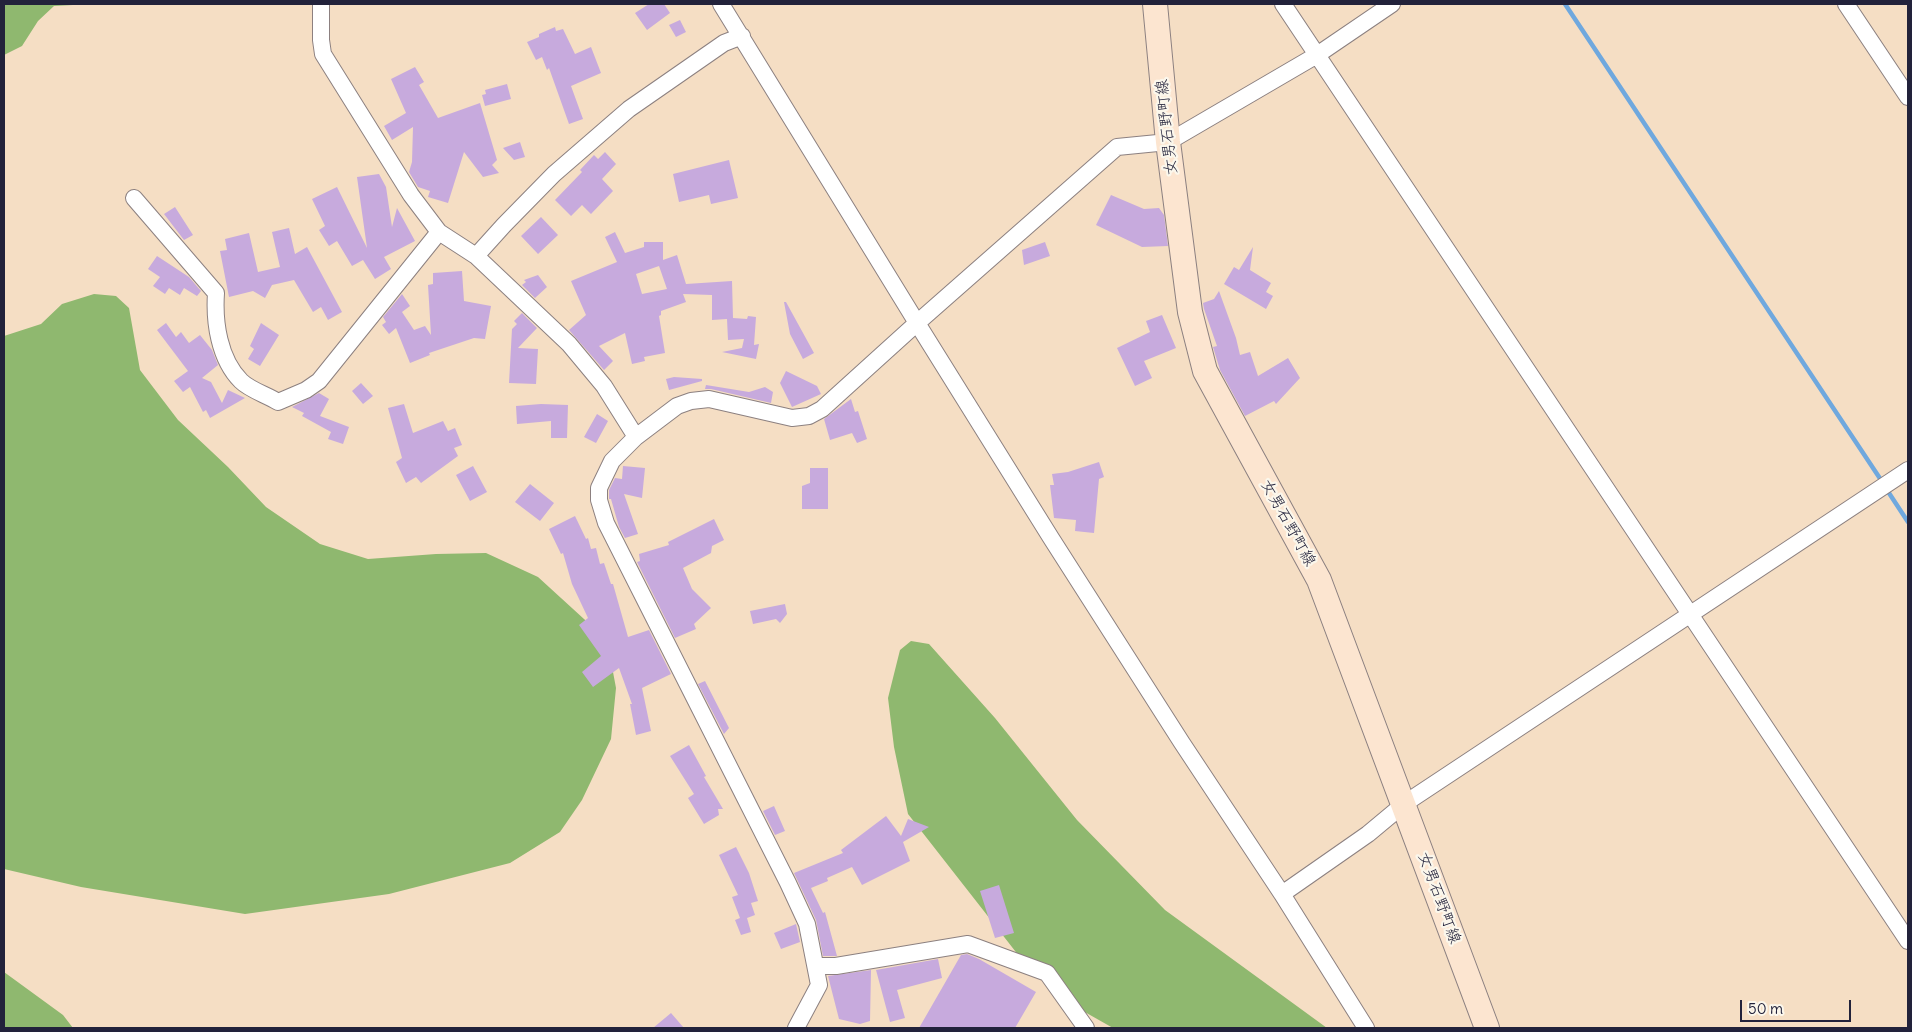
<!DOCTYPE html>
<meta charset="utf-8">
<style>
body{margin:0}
#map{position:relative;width:1912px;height:1032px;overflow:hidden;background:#f5dec4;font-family:Delius,sans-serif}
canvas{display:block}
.frame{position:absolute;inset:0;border:5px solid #22223b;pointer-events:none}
.scale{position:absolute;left:1740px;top:1000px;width:111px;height:22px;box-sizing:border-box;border:2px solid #22223b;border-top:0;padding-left:6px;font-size:15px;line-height:18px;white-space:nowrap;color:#22223b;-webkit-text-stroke:4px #fbf7ec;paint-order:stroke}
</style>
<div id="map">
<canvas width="1912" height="1032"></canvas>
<div class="frame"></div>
<div class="scale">50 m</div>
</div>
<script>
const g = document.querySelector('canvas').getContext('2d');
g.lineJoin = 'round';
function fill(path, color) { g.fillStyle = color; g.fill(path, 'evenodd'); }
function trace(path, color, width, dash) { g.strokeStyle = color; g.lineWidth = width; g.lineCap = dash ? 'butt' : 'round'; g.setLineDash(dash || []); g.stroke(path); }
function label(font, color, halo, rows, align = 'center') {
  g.font = font + ' Delius,"Klee One",sans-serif'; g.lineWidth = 4.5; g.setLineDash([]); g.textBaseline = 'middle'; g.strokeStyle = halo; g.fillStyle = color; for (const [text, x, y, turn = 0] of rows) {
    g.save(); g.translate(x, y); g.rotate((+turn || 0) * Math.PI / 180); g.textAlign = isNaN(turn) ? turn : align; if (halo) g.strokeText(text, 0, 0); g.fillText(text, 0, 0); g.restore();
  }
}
const forest = new Path2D(`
 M4,4H92L54,6L38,21L22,46L4,55Z
 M94,294L116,296L129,308L140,370L178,420L228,467L266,507L320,544L368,559L436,554L486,553L538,577L607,640L616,688L611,739L582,800L560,832L510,863L389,894L245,914L81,887L4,869V336L41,324L62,304Z
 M911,641L929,644L995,718L1077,820L1165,910L1327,1028H1113L1083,1011L1019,956L908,814L894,747L888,698L900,650Z
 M4,972L63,1015L73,1028H4Z`);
const stream = new Path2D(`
 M1565,4L1881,480
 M1887,490L1908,522`);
const building = new Path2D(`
 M649,4H664L670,13L647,30L635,13Z
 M680,20L686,32L676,37L669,25Z
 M555,27L556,31L563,29L575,54L591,47L601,73L571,86L583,119L569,124L549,68L547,70L542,57L536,60L527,42L539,37V34Z
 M415,67L424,82L419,85L438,118L480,103L497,160L492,165L499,173L483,177L464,152L448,203L428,197L430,191L418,187L409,172L412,162L413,127L392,140L384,126L406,113L391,79Z
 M507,84L511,99L485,106L482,95L486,94L485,90Z
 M520,142L525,157L514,160L503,148Z
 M605,152L616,164L602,179L613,191L591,214L582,205L571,216L555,200L582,172L580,170L594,155L598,159Z
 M729,160L738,198L711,204L709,195L679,202L673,174Z
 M379,174L386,187L392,227L397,208L415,241L384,257L391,269L375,279L363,260L352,266L337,241L329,246L319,230L325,226L312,199L337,187L367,248L357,177Z
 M1111,195L1144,209L1159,208L1164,215L1168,246L1142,247L1096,225Z
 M175,207L193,235L184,240L164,214Z
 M541,217L558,235L538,254L521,236Z
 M289,228L295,254L307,247L342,312L328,320L321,307L313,312L294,280L272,285L265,298L253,291L229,297L220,251L227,250L225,239L249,233L258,272L280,267L272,232Z
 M615,232L625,253L644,247V242H663V260L677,255L686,284L732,281L733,318L747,319L748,316L756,317L754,345L759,344L756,359L722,352L742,348L744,339L728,340L727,319L712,320V295L683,294L686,302L661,311V315L659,316L665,353L644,357L645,361L632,364L625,333L599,346L613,361L604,370L569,330L586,315L571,281L617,262L605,237ZM659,266L667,289L642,294L636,274Z
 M1045,242L1050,256L1024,265L1022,250Z
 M1253,247L1250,270L1271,283L1266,292L1273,296L1266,309L1224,284L1234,267L1239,270Z
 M157,256L189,277L201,291L197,296L184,288L180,295L169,288L165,294L153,286L160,277L148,269Z
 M462,271L464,301L491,306L485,339L474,338L429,353L430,355L410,363L396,328L389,334L382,325L386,322L383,317L402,294L410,306L402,312L414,330L425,326L431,335L428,285L433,284V273Z
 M538,275L547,287L535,298L522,285L526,282L524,280Z
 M1219,291L1236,338L1240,355L1250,352L1258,376L1288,358L1300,378L1276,404L1274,401L1245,416L1220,370L1213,347L1217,346L1204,309L1203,303L1214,299Z
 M784,302H786L814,353L803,359L790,334Z
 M522,313L537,328L518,348L538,349L536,384L509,383L512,329L517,324L514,321Z
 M1162,315L1176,348L1144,361L1152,378L1135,386L1117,348L1150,332L1146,321Z
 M166,323L176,337L181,332L189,343L200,335L212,350L218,365L202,378L211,382L222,403L228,390L245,398L210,418L206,410L203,412L190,387L183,392L174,381L188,371L157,330Z
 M261,323L279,335L260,366L248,359L254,349L250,346Z
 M786,371L817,386L821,394L792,407L780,383Z
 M674,377L702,379V381L669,390L666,379Z
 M361,383L373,396L363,404L352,391Z
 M706,385L749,392L765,387L773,392L771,403L711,389H705Z
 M319,393L329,399L320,416L349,427L343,444L328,439L331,432L302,416L304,413L292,407Z
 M851,399L855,412L858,411L867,439L857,443L852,433L830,440L824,419Z
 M404,404L413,433L443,421L448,431L455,428L462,445L454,448L458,456L421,483L416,477L406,483L396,462L402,458L388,408Z
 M541,404L568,405L567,438H551V421L517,424L516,406Z
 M597,414L608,421L596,443L584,437Z
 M1099,462L1104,477L1099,479L1094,533L1075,531L1076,520L1054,518L1050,485H1054L1052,474L1068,472Z
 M473,466L487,492L470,501L456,475Z
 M623,466L645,468L642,498L624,494L638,534L625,538L619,527L611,499H609V490L615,478L622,479Z
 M810,468H828V509H802V486L810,483Z
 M530,484L554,503L540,521L515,502Z
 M575,516L586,539L588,538L591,549L596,548L600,564L604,563L611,584H613L628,637L649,630L671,674L642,688L651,731L636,735L630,704H632L619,668L593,687L582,672L601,656L579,625L588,618L572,584L563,553L561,554L549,529Z
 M714,519L724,540L712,546L711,553L683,568L692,589L711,608L694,624L696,629L675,638L637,562L640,561L639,554L669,545L668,542Z
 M785,604L787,614L780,623L776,619L753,624L750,611Z
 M705,681L729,728L724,734L698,684Z
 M689,745L706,776L704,777L723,809H718L719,815L704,824L688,798L694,794L670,756Z
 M774,806L785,831L775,835L763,811Z
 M886,816L901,836L908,819L929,827L903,842L910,861L862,885L852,867L827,878L828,881L811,888L823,913L825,912L837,956H823L816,920L794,873L843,853L841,850Z
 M736,847L749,873L758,901L751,903L755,915L747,918L751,932L741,935L735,920L740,918L732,897L738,895L719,855Z
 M999,885L1014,933L995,938L980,891Z
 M796,924L800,942L781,949L774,933Z
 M967,954L979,959L1036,992L1015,1028H919L961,955Z
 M938,959L942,978L897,990L905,1018L890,1022L876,970Z
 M871,970L870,1021L860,1024L839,1019L828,976Z
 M671,1013L684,1028H653Z`);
const minor = new Path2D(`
 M321,4V40L323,54L411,195L439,232L476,256L569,344L604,386L636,437
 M721,4L917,323L1051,538L1182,743L1282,894L1366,1028
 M1283,4L1908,941
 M1846,4L1908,97
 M134,198L216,293C214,322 219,359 241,381C250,390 267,395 278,402L306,390L319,381L439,232
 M476,256L504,225L554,174L629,109L724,43L742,36
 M1282,894L1368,834L1404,804L1908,470
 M816,966H836L968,944L1047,973L1086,1028
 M796,1028L819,985L807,924L788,883L606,523L599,500V488L612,461L636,437L677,406L691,401L709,399L792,418L809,416L822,409L917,323L1117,147L1168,142L1317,55L1392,4`);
const secondary = new Path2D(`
 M1155,4L1168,142L1190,312L1205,371L1319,580L1487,1028`);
const streetNames = [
 ["女男石野町線",1167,127,-96],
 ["女男石野町線",1288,523,61],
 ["女男石野町線",1439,898,70]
];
fill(forest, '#8fb86f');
trace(stream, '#6fa8de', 4.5);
fill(building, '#c7aadd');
trace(minor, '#8c8080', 18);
trace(secondary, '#8c8080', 26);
trace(minor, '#fff', 16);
trace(secondary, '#fce5d0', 24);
label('16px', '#22223b', '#fbf7ec', streetNames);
</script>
